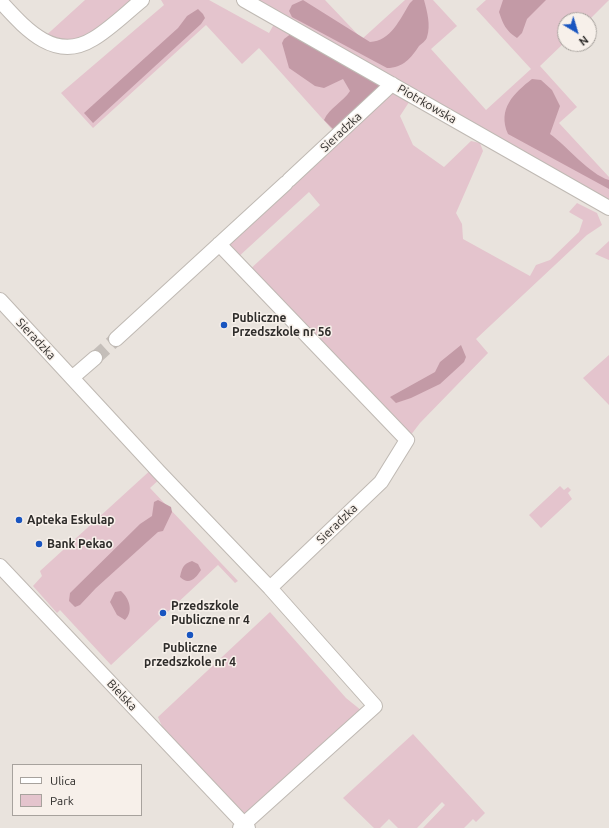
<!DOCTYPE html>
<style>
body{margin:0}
#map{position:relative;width:609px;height:828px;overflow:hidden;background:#e9e3dd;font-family:Ubuntu,sans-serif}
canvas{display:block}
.legend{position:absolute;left:12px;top:764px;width:130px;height:52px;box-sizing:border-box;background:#f7f0ea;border:1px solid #a7a29d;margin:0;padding:5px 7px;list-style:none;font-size:12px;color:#2e2c2a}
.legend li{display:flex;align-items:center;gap:8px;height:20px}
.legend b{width:20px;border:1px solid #a7a29d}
.north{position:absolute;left:557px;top:12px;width:40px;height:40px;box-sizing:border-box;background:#f7f0ea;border:1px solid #a7a29d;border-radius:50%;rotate:142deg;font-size:11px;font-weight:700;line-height:16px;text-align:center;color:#2e2c2a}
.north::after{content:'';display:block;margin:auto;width:14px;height:18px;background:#1955c0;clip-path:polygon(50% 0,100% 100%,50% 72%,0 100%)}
</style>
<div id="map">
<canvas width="609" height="828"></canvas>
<ul class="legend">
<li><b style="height:5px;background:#fff"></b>Ulica</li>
<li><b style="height:11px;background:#e4c4cd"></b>Park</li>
</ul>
<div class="north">N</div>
</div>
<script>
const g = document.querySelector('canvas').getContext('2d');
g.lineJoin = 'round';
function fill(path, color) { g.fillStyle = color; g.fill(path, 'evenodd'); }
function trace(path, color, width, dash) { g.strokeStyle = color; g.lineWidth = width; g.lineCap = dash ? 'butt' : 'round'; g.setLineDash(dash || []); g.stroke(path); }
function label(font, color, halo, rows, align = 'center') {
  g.font = font + ' Ubuntu,sans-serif'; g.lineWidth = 3; g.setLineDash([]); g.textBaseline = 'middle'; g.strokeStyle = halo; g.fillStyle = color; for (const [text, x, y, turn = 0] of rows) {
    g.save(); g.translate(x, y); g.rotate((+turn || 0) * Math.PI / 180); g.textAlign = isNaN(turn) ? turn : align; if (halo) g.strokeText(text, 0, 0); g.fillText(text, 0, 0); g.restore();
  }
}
const green = new Path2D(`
 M85,0H142L73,47L41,40Z
 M161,0H209L269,33L277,19L244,0H325L362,39L405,0H433L457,26L431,49L486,110L531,69L476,9L486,0H609L589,20H565V42L540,66L577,107L559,123L609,177V208L413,96L400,116L413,145L444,167L471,141L480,143L483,151L456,213L462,224L463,239L530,276L536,265L550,260L579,232L583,220L569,212L577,203L597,213L602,225L587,235L476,339L488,353L420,423L407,440L247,272L320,205L309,192L236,259L219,244L337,135L259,48L242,64L206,25L93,128L61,93L164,5Z
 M609,241V260L595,254Z
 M609,355V405L583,378Z
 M154,467L163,476L150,488L238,581L235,583L218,565L111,665L60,610L57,613L33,586L42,576L40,571Z
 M560,486L564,490L568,487L571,490L568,493L572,499L541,528L529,515Z
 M270,612L346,698L362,711L241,821L170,745L158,717Z
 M413,734L485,813L476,822L473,819L464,828H423L445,805L442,802L417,828H398L389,819L380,828H374L343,798Z`);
const forest = new Path2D(`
 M303,0L370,42C391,41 400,19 410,3L413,0H424C427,11 431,25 427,37C426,41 422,43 419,46C411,58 403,68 387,68L292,17L289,11L292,5Z
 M503,0H546L527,19L522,33L517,38C506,31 503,24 499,12Z
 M198,9L203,14L205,18L201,24L93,123L84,113L178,28L187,16Z
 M292,33L378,81L379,87L334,130L324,120C329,108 343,102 350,91L343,79L324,88L315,86L289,68L282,43L284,39Z
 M532,79L541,80L552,90L560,106L550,134C568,147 589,174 609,180V189L508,134C497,109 514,93 532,79Z
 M461,345L466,357L464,362L440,384L411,398L396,403L390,397L435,372L440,362Z
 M158,500L171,507L172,512L163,531L158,532L96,588L80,605L75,607L69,601L70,593L140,524L152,516L154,502Z
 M192,561L198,564L201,570C196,578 189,586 180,577C182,568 183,564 192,561Z
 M121,591C129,598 134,611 125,620L117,615L110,602L115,592Z`);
const streetTunnel = new Path2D(`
 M95,358L116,339`);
const street = new Path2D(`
 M244,0L609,208
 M0,1C24,27 54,63 93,39C110,29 126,13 142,0
 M289,180L392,84
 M219,244L407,440L381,482L270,588
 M0,300L159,472L270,588L375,706L244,824L248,828
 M116,339L286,183
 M73,377L95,358
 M0,566L244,824L240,828`);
const markers = [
 [224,325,4,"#1955c0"],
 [19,520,4,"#1955c0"],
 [39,544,4,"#1955c0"],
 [163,613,4,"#1955c0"],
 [190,635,4,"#1955c0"]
];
const streetNames = [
 ["Piotrkowska",427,104,30],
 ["Sieradzka",341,132,-43],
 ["Sieradzka",36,339,47],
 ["Sieradzka",337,524,-44],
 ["Bielska",122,695,47]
];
const poiNames = [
 ["Publiczne",232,318],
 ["Przedszkole nr 56",232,332],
 ["Apteka Eskulap",27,520],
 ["Bank Pekao",47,544],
 ["Przedszkole",171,606],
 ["Publiczne nr 4",171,620],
 ["Publiczne",190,648,"center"],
 ["przedszkole nr 4",190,662,"center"]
];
fill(green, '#e4c4cd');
fill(forest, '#c39aa6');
trace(streetTunnel, '#c4beb9', 14, [14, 7]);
trace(street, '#bfb9b3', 16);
trace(street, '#fff', 14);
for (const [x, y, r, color] of markers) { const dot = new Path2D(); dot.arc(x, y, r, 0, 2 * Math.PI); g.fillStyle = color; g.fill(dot); trace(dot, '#f7f0ea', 1.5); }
label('12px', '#2e2c2a', '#f7f0ea', streetNames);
label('bold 12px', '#2e2c2a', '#f7f0ea', poiNames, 'left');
</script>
